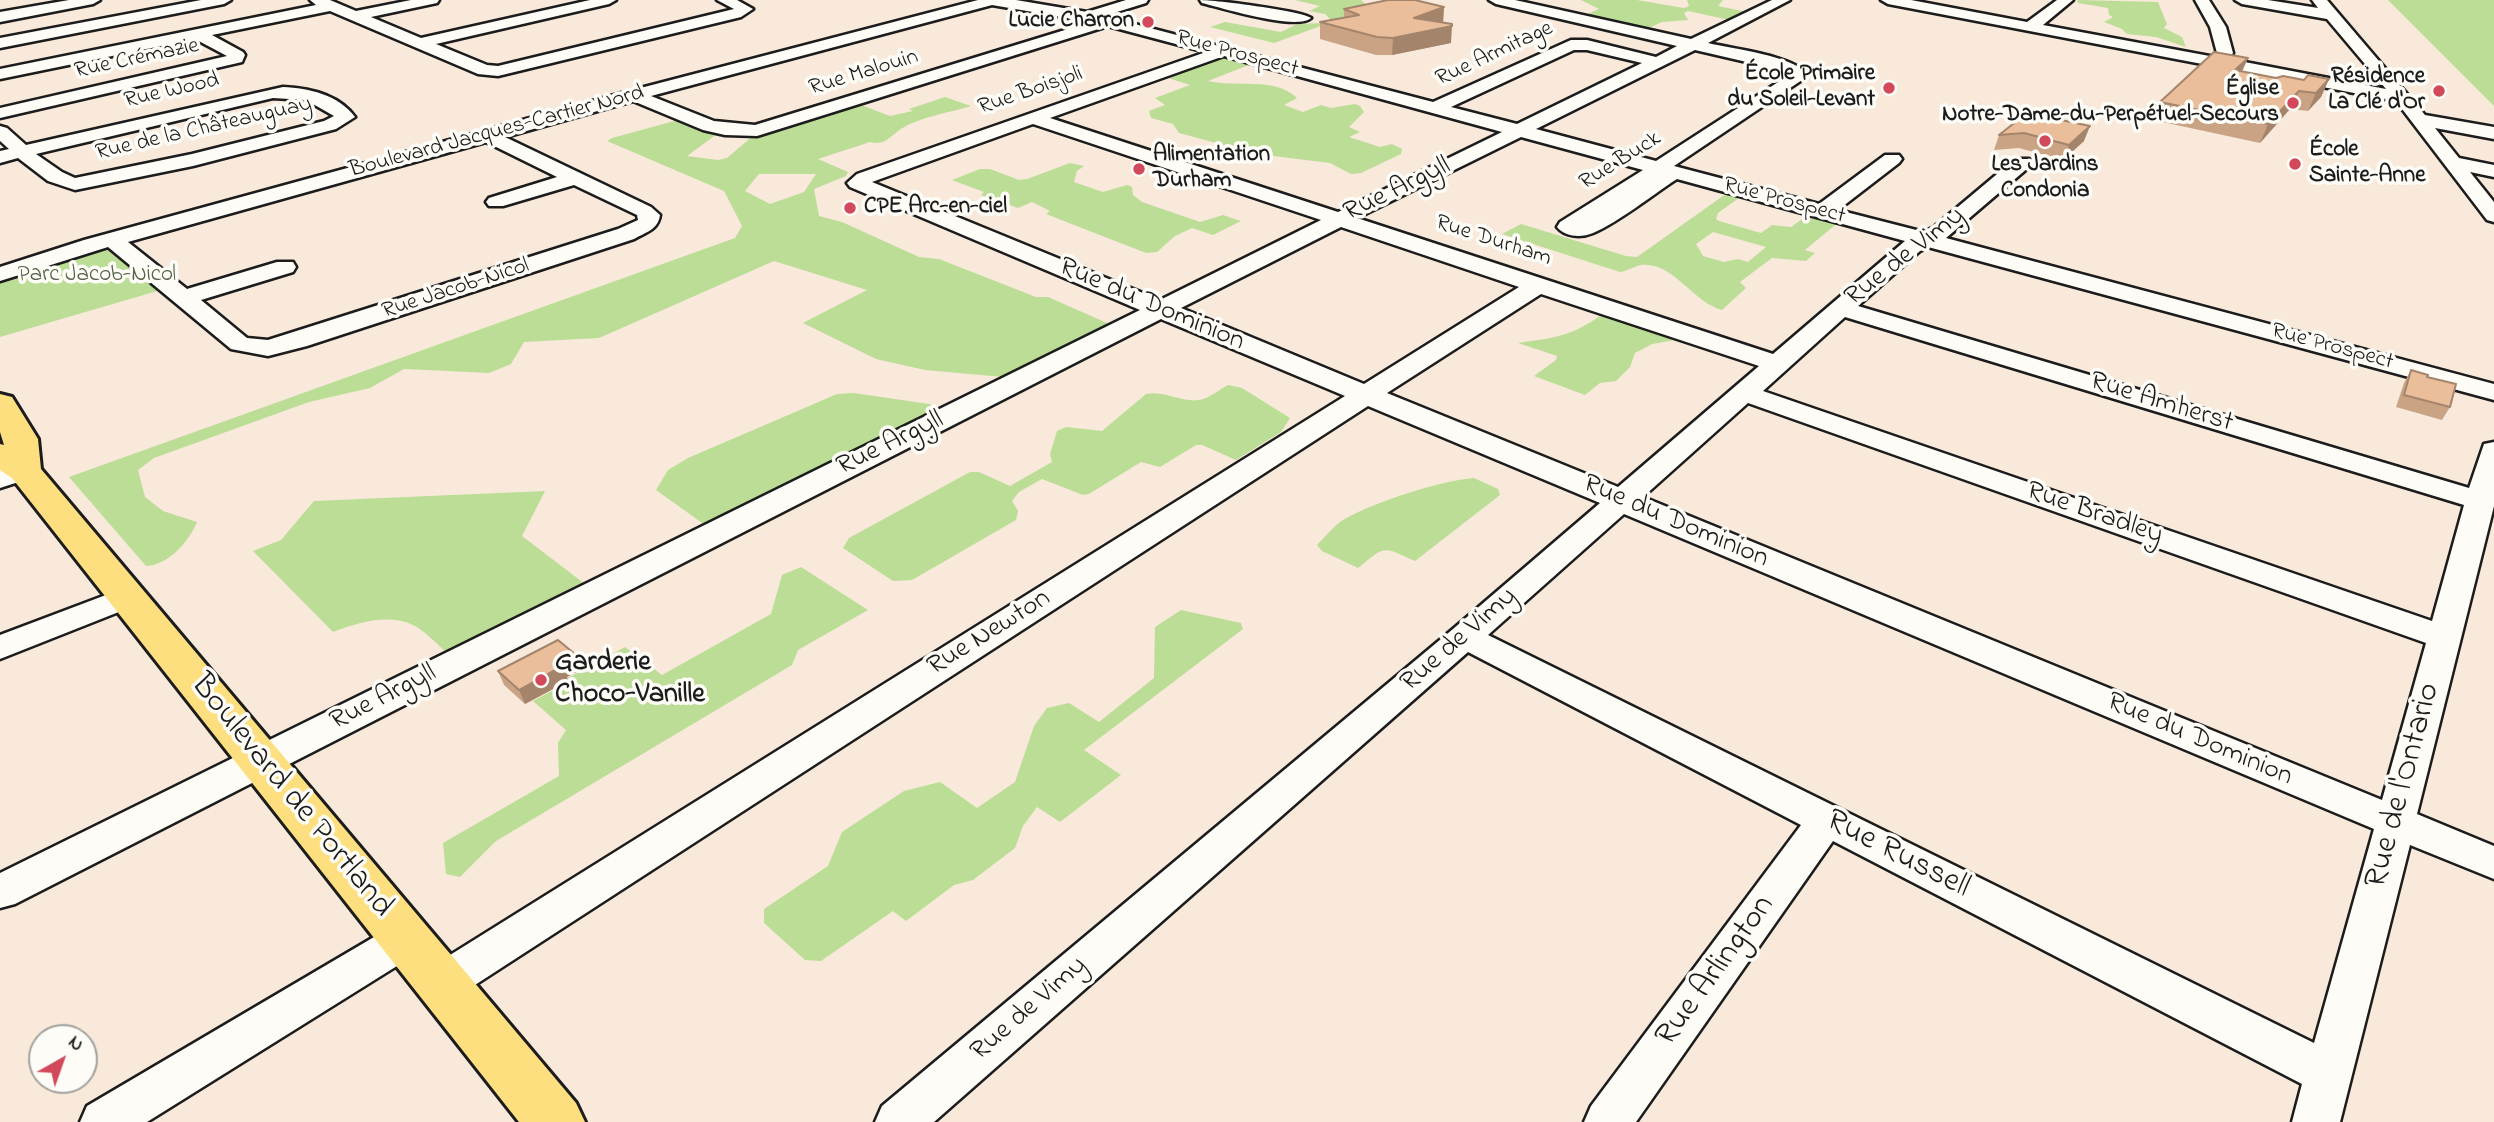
<!DOCTYPE html>
<meta charset="utf-8">
<style>
body{margin:0}
#map{position:relative;width:2494px;height:1122px;overflow:hidden;background:#f8e9db;font-family:"Indie Flower",sans-serif}
canvas{display:block}
.north{position:absolute;left:28px;top:1024px;width:70px;height:70px;box-sizing:border-box;background:#fdfcf7;border:2px solid #a3a29f;border-radius:50%;rotate:40deg;font-size:19px;font-weight:700;line-height:28px;text-align:center;color:#1c1c1c}
.north::after{content:'';display:block;margin:auto;width:24px;height:32px;background:#d1495b;clip-path:polygon(50% 0,100% 100%,50% 72%,0 100%)}
</style>
<div id="map">
<canvas width="2494" height="1122"></canvas>
<div class="north">N</div>
</div>
<script>
const g = document.querySelector('canvas').getContext('2d');
g.lineJoin = 'round';
function fill(path, color) { g.fillStyle = color; g.fill(path, 'evenodd'); }
function trace(path, color, width, dash) { g.strokeStyle = color; g.lineWidth = width; g.lineCap = dash ? 'butt' : 'round'; g.setLineDash(dash || []); g.stroke(path); }
function label(font, color, halo, rows, align = 'center') {
  g.font = font + ' "Indie Flower",sans-serif'; g.lineWidth = 7; g.setLineDash([]); g.textBaseline = 'middle'; g.strokeStyle = halo; g.fillStyle = color; for (const [text, x, y, turn = 0] of rows) {
    g.save(); g.translate(x, y); g.rotate((+turn || 0) * Math.PI / 180); g.textAlign = isNaN(turn) ? turn : align; if (halo) g.strokeText(text, 0, 0); g.fillText(text, 0, 0); g.restore();
  }
}
const green = new Path2D(`
 M1295,0H1361L1370,8L1274,43L1210,27L1225,22L1281,32L1297,24L1323,23L1330,19L1325,14L1309,11L1320,6Z
 M1581,0H1637L1684,8L1689,6L1687,0H1723L1718,6L1747,12L1734,21L1688,11L1684,13L1688,20L1662,22L1642,31L1581,17L1599,9Z
 M2077,0L2158,2L2167,24L2164,28L2182,37L2186,47L2156,37L2127,34L2122,29L2104,22L2113,17L2109,15L2108,8L2078,3Z
 M2388,0H2494V106Z
 M1224,56L1254,63L1208,81C1235,88 1274,76 1297,98L1284,105L1303,112L1321,105L1331,108L1355,104L1360,106L1364,112L1349,127L1360,132L1349,137L1380,147L1392,144L1402,149L1401,154L1361,173L1351,174L1330,163L1257,154L1179,133L1173,124L1151,118L1149,111L1165,105L1155,98L1190,85L1171,79L1169,75Z
 M945,97L971,106C949,113 917,117 898,131C889,138 883,146 870,142L818,159L848,172L846,176L814,189L819,216L842,222L919,257L939,259L1036,297H1048L1107,323L1105,327L1003,377L925,370L876,359L803,323L867,290L774,261L599,338L524,342L511,364L489,373L404,369L370,388L309,402L154,458L138,470L145,497L163,511L197,522C189,542 168,565 146,566L69,477L735,238L742,226L724,191L607,141L612,138L678,120L717,134L687,156L718,160L727,158L755,134L781,131L861,105L890,116L913,111L909,109ZM759,174H816L804,192L770,204L745,191Z
 M1070,163L1084,166L1077,171L1074,182L1103,192L1127,185L1132,187L1133,195L1142,202L1200,222L1223,215L1241,221L1213,235L1192,228L1175,236L1157,252L1146,253L1046,214L1050,211L1032,202L1018,208L981,195L984,192L952,180L980,169H990L1019,180L1027,179Z
 M1730,191L1743,195L1718,213L1716,219L1719,221L1761,233L1772,225L1791,227L1809,214L1840,221L1805,250L1815,253L1806,261L1772,258L1740,282L1746,288L1722,310C1692,302 1674,262 1641,265C1634,266 1628,271 1620,272L1502,234L1521,224L1626,256L1637,257ZM1713,232L1766,247L1748,262L1738,259L1724,262L1703,256L1696,244Z
 M112,240L171,287L0,337V274Z
 M1604,313L1681,339L1652,344L1635,353L1630,367L1616,381L1600,383L1585,395L1534,376L1556,360L1557,356L1518,343C1558,337 1570,337 1604,313Z
 M1228,385L1242,388L1290,418L1281,432L1236,460L1202,445H1196L1160,467L1141,462L1089,494L1083,495L1042,479L1019,492L1012,501L1018,511L1016,520L912,580L893,581L843,548L849,538L970,472H979L1010,486L1052,462L1050,454L1057,431L1066,427L1102,431L1146,394C1165,390 1185,405 1203,399C1211,397 1220,389 1228,385Z
 M854,393L929,404L940,408L705,525L656,490L668,470L688,458L837,394Z
 M1474,478L1498,489L1500,495L1415,561C1382,546 1386,545 1358,568L1322,551L1317,545C1324,538 1332,528 1340,522C1367,504 1442,480 1474,478Z
 M545,491L522,536L585,584L447,653C437,644 425,631 413,625C389,613 356,623 333,632L253,551L281,540L314,501Z
 M801,567L868,610L798,650L792,665L496,841L460,877L446,874L443,843L559,776L558,743L566,730L533,701L570,681L568,678L625,647L662,675L771,614L782,575Z
 M1181,610L1241,623L1243,629L1084,750L1121,775L1060,822L1037,807L1023,826L1015,848L973,880L954,885L906,921L893,911L821,961L805,960L764,923V909L828,866L842,832L904,791L940,782L977,808L1015,782L1034,726L1047,708L1069,703L1099,722L1154,678L1155,627Z`);
const minor = new Path2D(`
 M69,0H100L93,4L0,22V12Z
 M201,0H231L224,4L0,48V38Z
 M310,0H330L356,11L411,0H439L437,3L371,17L421,38L590,0H616L609,4L436,44L487,65L498,66L734,9L717,0H737L753,9L741,17L498,76L478,74L330,11L212,35L243,52L245,55L242,62L0,118V108L227,56L195,39L0,79V69L316,5Z
 M978,0H1016L1087,12L1126,0H1148L1146,3L1104,16L1433,102L1571,40H1587L1656,57L1677,46L1496,4L1489,0H1515L1691,39L1772,0H1790L1708,43C1733,49 1791,55 1807,74L1805,78L1674,166L1819,204L1885,155H1899L1902,159L1899,163L1838,210L1924,232L1934,227L2015,159H2029L2032,163L2029,167L1946,238L2494,384V400L1928,247L1920,251L1858,306L2469,488L2484,444L2494,442V506L2417,814L2494,846V879L2410,845L2340,1122H2292L2302,1084L1833,841L1636,1122H1584L1591,1106L1801,825L1468,652L934,1122H875L882,1106L1453,629L1600,503L1368,406L458,996L442,1002L426,996L420,983L426,970L1345,396L1161,319L15,904L0,908V873L1140,310L850,187L847,183L857,174L1206,52L1108,26L757,136L725,135L703,130L633,101L505,137L651,207L660,215C658,230 646,232 634,239L307,346L268,356L231,349L108,247L0,281V267L84,240L629,91ZM992,5L1091,22L755,125L714,121L651,96ZM1574,50H1587L1642,63L1517,124L1451,107ZM1695,50L1777,69L1789,75L1656,161L1536,129ZM1224,56L1502,132L1338,212L1050,118ZM1033,124L1321,220L1160,300L872,182ZM1521,137L1643,170L1560,222L1557,227C1565,237 1581,238 1593,233C1619,222 1652,195 1677,179L1905,241L1773,354L1357,218ZM486,142L557,177L489,198L486,202L489,206H503L574,185L637,215L638,220L618,229L268,340L247,338L201,300L293,272L296,267L293,262H277L187,289L128,242ZM1341,227L1519,287L1364,384L1181,308ZM1541,294L1759,366L1618,487L1387,393ZM1845,317L2464,505L2432,621L1763,391ZM1748,403L2426,643L2382,800L1643,497ZM1624,514L2374,829L2314,1043L1488,635Z
 M1200,0C1215,0 1303,11 1311,18C1297,31 1222,8 1202,3Z
 M1881,0H1911L2027,22L2057,0H2073L2043,25L2215,57L2217,53L2210,27L2195,0H2209L2226,27L2233,53L2229,59L2386,89L2327,19L2242,4L2235,0H2268L2318,8L2312,0H2327L2425,115L2494,127V139L2435,128L2459,158L2494,165V177L2470,172L2494,202V222L2487,220L2396,101L1888,4Z
 M283,87C309,88 339,95 355,117L336,129L193,166L75,190L48,181L18,158L0,163V151L9,149L0,141V126L7,128L26,145ZM273,98L306,100L334,116L324,121L192,154L75,178L62,172L36,154Z
 M24,462L34,465L38,471L34,477L0,488V469Z
 M127,587L139,590L143,597L139,604L0,659V635Z
 M406,921L421,927L427,939L421,951L147,1122H80L87,1106L391,927Z`);
const major = new Path2D(`
 M0,394L12,397L38,439L41,469L576,1103L585,1122H519L12,478L0,470V444L4,445L0,432Z`);
const wall = new Path2D(`
 M1444,7L1443,22L1451,43L1392,55H1376L1320,39V22L1344,18V9Z
 M2248,58L2242,72L2276,78L2304,80L2329,79L2321,97L2308,111L2290,109L2260,143L2153,120L2160,102Z
 M2027,113L2084,141L2063,160L2019,148L1994,150L1999,135Z
 M2411,370L2427,377L2450,407L2442,420L2396,407L2404,383Z
 M582,669L567,677L568,681L525,704L504,685L498,671Z`);
const shadedWall = new Path2D(`
 M1444,7L1443,23L1452,26L1451,43L1392,55L1393,38L1414,18Z
 M2248,58L2240,75L2235,70Z
 M2329,79L2321,97L2308,111L2316,93Z
 M2299,91L2290,109L2260,143L2268,124Z
 M2090,126L2084,141L2063,160L2069,145Z
 M576,655L582,669L567,677L568,681L525,704L519,690L559,664Z`);
const building = new Path2D(`
 M1388,0H1415L1444,7L1414,18L1452,24V26L1393,38L1377,37L1320,22L1359,15L1344,9Z
 M2214,52L2248,58L2235,70L2276,78L2283,76L2304,80L2308,75L2329,79L2316,93L2299,91L2268,124L2160,102Z
 M2027,113L2090,126L2069,145L2024,133L1999,135Z
 M2411,370L2428,375L2427,377L2456,384L2450,407L2404,395Z
 M558,640L576,655L559,664L562,666L519,690L498,671Z`);
const markers = [
 [1148,22,7,"#d1495b"],
 [1889,88,7,"#d1495b"],
 [2439,91,7,"#d1495b"],
 [2293,103,7,"#d1495b"],
 [2045,141,7,"#d1495b"],
 [2295,164,7,"#d1495b"],
 [1139,169,7,"#d1495b"],
 [850,208,7,"#d1495b"],
 [541,680,7,"#d1495b"]
];
const farPoinames = [
 ["Lucie Charron",1134,22],
 ["École Primaire",1875,75],
 ["du Soleil-Levant",1875,101],
 ["Résidence",2425,78],
 ["La Clé d'Or",2425,104],
 ["Église",2279,90],
 ["Notre-Dame-du-Perpétuel-Secours",2279,116],
 ["École",2309,151,"left"],
 ["Sainte-Anne",2309,177,"left"],
 ["Alimentation",1153,156,"left"],
 ["Durham",1153,182,"left"],
 ["Les Jardins",2045,166,"center"],
 ["Condonia",2045,192,"center"],
 ["CPE Arc-en-ciel",864,208,"left"]
];
const farStreetnames = [
 ["Rue Prospect",1237,55,15],
 ["Rue Armitage",1495,55,-25],
 ["Rue Crémazie",137,60,-12],
 ["Rue Malouin",864,74,-17],
 ["Rue Wood",172,92,-13],
 ["Rue Boisjoli",1031,92,-19],
 ["Rue de la Châteauguay",204,130,-13],
 ["Boulevard Jacques-Cartier Nord",497,133,-15],
 ["Rue Buck",1621,162,-32],
 ["Rue Prospect",1784,202,15],
 ["Rue Durham",1493,242,18],
 ["Rue Jacob-Nicol",456,290,-18],
 ["Rue Prospect",2332,348,15]
];
const farParknames = [
 ["Parc Jacob-Nicol",97,276]
];
const streetNames = [
 ["Rue Argyll",1398,191,-26],
 ["Rue de Vimy",1906,258,-38],
 ["Rue du Dominion",1151,306,23],
 ["Rue Amherst",2161,404,17],
 ["Rue Argyll",891,445,-26],
 ["Rue Bradley",2094,515,19],
 ["Rue du Dominion",1675,523,23],
 ["Rue Newton",990,634,-32],
 ["Rue de Vimy",1460,641,-41],
 ["Rue Argyll",384,699,-27],
 ["Rue du Dominion",2199,741,23],
 ["Rue de Vimy",1030,1010,-41]
];
const poiNames = [
 ["Garderie",555,664],
 ["Choco-Vanille",555,696]
];
const nearStreetnames = [
 ["Rue de l'Ontario",2405,786,-75],
 ["Boulevard de Portland",290,797,51],
 ["Rue Russell",1897,856,27],
 ["Rue Arlington",1717,972,-54]
];
fill(green, '#bcdd96');
trace(minor, '#1c1c1c', 5);
trace(major, '#1c1c1c', 6);
fill(minor, '#fdfcf7');
fill(major, '#fedf80');
fill(wall, '#caa385');
fill(shadedWall, '#a4856c');
fill(building, '#ebbe9b');
trace(building, '#a4856c', 2);
for (const [x, y, r, color] of markers) { const dot = new Path2D(); dot.arc(x, y, r, 0, 2 * Math.PI); g.fillStyle = color; g.fill(dot); trace(dot, '#fdfcf7', 2.5); }
label('bold 23px', '#1c1c1c', '#fdfcf7', farPoinames, 'right');
label('23px', '#1c1c1c', '#fdfcf7', farStreetnames);
label('23px', '#546047', '#fdfcf7', farParknames);
label('28px', '#1c1c1c', '#fdfcf7', streetNames);
label('bold 28px', '#1c1c1c', '#fdfcf7', poiNames, 'left');
label('33px', '#1c1c1c', '#fdfcf7', nearStreetnames);
</script>
